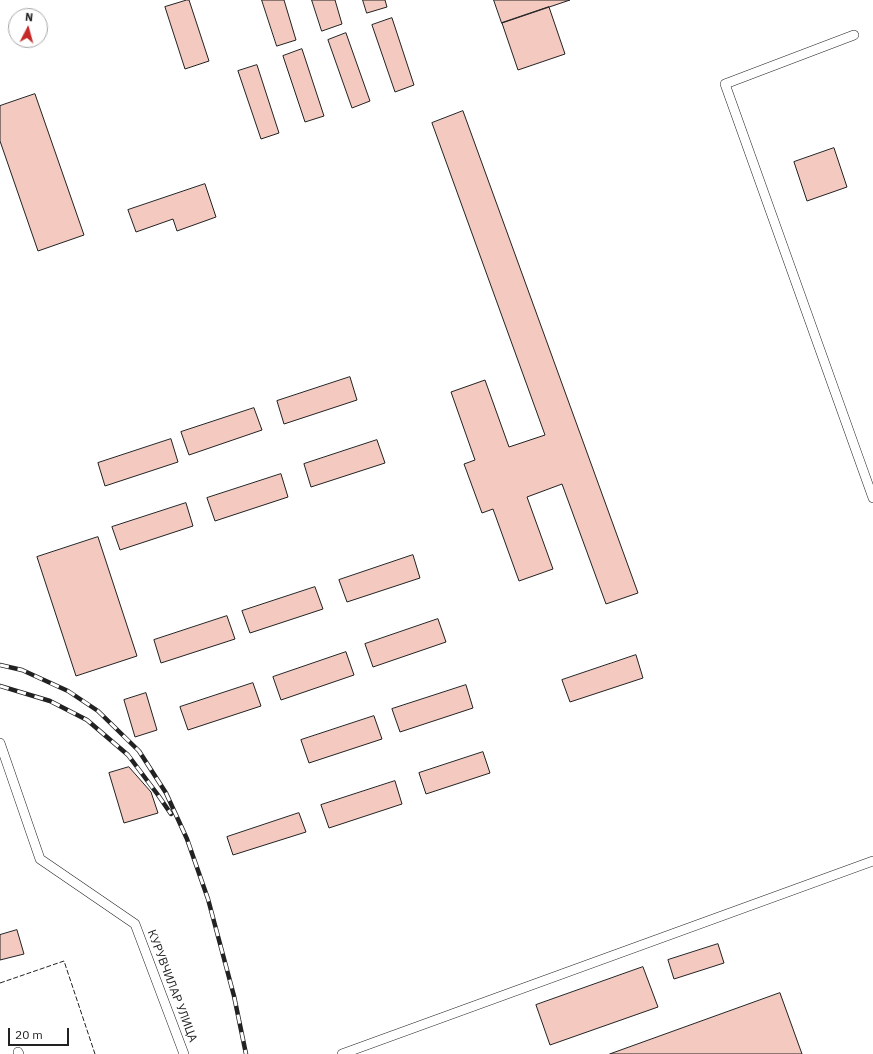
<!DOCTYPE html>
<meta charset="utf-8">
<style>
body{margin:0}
#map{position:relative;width:873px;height:1054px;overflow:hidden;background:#fff;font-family:"IBM Plex Sans",sans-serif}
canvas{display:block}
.north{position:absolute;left:8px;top:8px;width:40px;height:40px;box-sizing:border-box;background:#fff;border:1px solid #a7a7a7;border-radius:50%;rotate:6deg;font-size:11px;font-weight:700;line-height:16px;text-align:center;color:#222}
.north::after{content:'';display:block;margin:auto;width:14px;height:18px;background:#c62828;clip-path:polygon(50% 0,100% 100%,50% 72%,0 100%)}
.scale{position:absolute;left:8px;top:1028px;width:61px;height:18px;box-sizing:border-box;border:2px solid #222;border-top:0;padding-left:5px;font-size:12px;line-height:14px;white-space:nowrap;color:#222;-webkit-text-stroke:3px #fff;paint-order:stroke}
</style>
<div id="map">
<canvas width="873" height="1054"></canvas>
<div class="north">N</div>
<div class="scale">20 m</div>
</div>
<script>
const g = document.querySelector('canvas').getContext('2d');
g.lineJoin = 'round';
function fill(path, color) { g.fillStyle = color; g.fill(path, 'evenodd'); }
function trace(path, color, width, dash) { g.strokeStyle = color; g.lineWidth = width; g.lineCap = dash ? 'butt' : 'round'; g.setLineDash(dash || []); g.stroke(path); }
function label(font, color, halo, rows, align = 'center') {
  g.font = font + ' "IBM Plex Sans",sans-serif'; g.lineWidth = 3; g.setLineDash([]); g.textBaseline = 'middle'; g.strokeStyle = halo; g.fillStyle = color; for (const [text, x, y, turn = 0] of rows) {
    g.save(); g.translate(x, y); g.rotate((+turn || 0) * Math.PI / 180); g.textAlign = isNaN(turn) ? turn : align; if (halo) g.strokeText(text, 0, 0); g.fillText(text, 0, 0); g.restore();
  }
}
const building = new Path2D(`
 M187,0H189L209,61L185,69L165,7Z
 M262,0H284L296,40L277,46Z
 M312,0H335L342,24L322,31Z
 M363,0H385L387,7L367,13Z
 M494,0H570L502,23Z
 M549,7L565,54L518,70L502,23Z
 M392,18L414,85L395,92L372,25Z
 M346,33L370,101L352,108L328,40Z
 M302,49L324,116L305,122L283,56Z
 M257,65L279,133L261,139L238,71Z
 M35,94L84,235L38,251L0,141V106Z
 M463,111L638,593L606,604L562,484L527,497L553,569L519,581L493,509L482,513L464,464L475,460L451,392L485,380L509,447L545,435L432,123Z
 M834,148L847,187L807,201L794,162Z
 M205,184L216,217L177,231L173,219L136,232L128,210Z
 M350,377L357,400L284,424L277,401Z
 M254,408L262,430L189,455L181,432Z
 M171,439L178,462L105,486L98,463Z
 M377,440L385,463L311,487L304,464Z
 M281,474L288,497L215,521L207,498Z
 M186,503L193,526L120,550L112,527Z
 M98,537L137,656L76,676L37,557Z
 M413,555L420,578L347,602L339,580Z
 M315,587L323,609L250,633L242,611Z
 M227,616L235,639L161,663L154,640Z
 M438,619L446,642L373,667L365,644Z
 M346,652L354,675L281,700L273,677Z
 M636,655L643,678L570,702L562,680Z
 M253,683L261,706L188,730L180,707Z
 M466,685L473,708L400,732L392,709Z
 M146,693L157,730L135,737L124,700Z
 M374,716L382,739L309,763L301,740Z
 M483,752L490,773L426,794L419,773Z
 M129,767L151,792L158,813L124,823L109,773Z
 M395,781L402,804L329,828L321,805Z
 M299,813L306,832L233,855L227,837Z
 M17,930L24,954L0,960V935Z
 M718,944L724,963L674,979L668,960Z
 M643,967L658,1007L550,1045L536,1005Z
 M780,993L802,1054H610Z`);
const lane = new Path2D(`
 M854,35L725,84L873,498
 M0,743L40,859L135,924L184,1054
 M18,1052L19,1054
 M342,1054L873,861`);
const rail = new Path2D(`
 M0,665L22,670L68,691L98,711L139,751L166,793L187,839L208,899L234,996L246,1054
 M0,686L50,701L87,720L128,755L158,795L171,814`);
const fence = new Path2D(`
 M0,983L64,961L95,1054`);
const streetNames = [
 ["КУРУВЧИЛАР УЛИЦА",172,986,69]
];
fill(building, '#f3c9c0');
trace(building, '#222', 1);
trace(lane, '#222', 10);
trace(lane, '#fff', 9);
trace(rail, '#222', 4.5);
trace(rail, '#fff', 3, [9]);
trace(fence, '#222', 1, [5, 2]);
label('12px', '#222', '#fff', streetNames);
</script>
